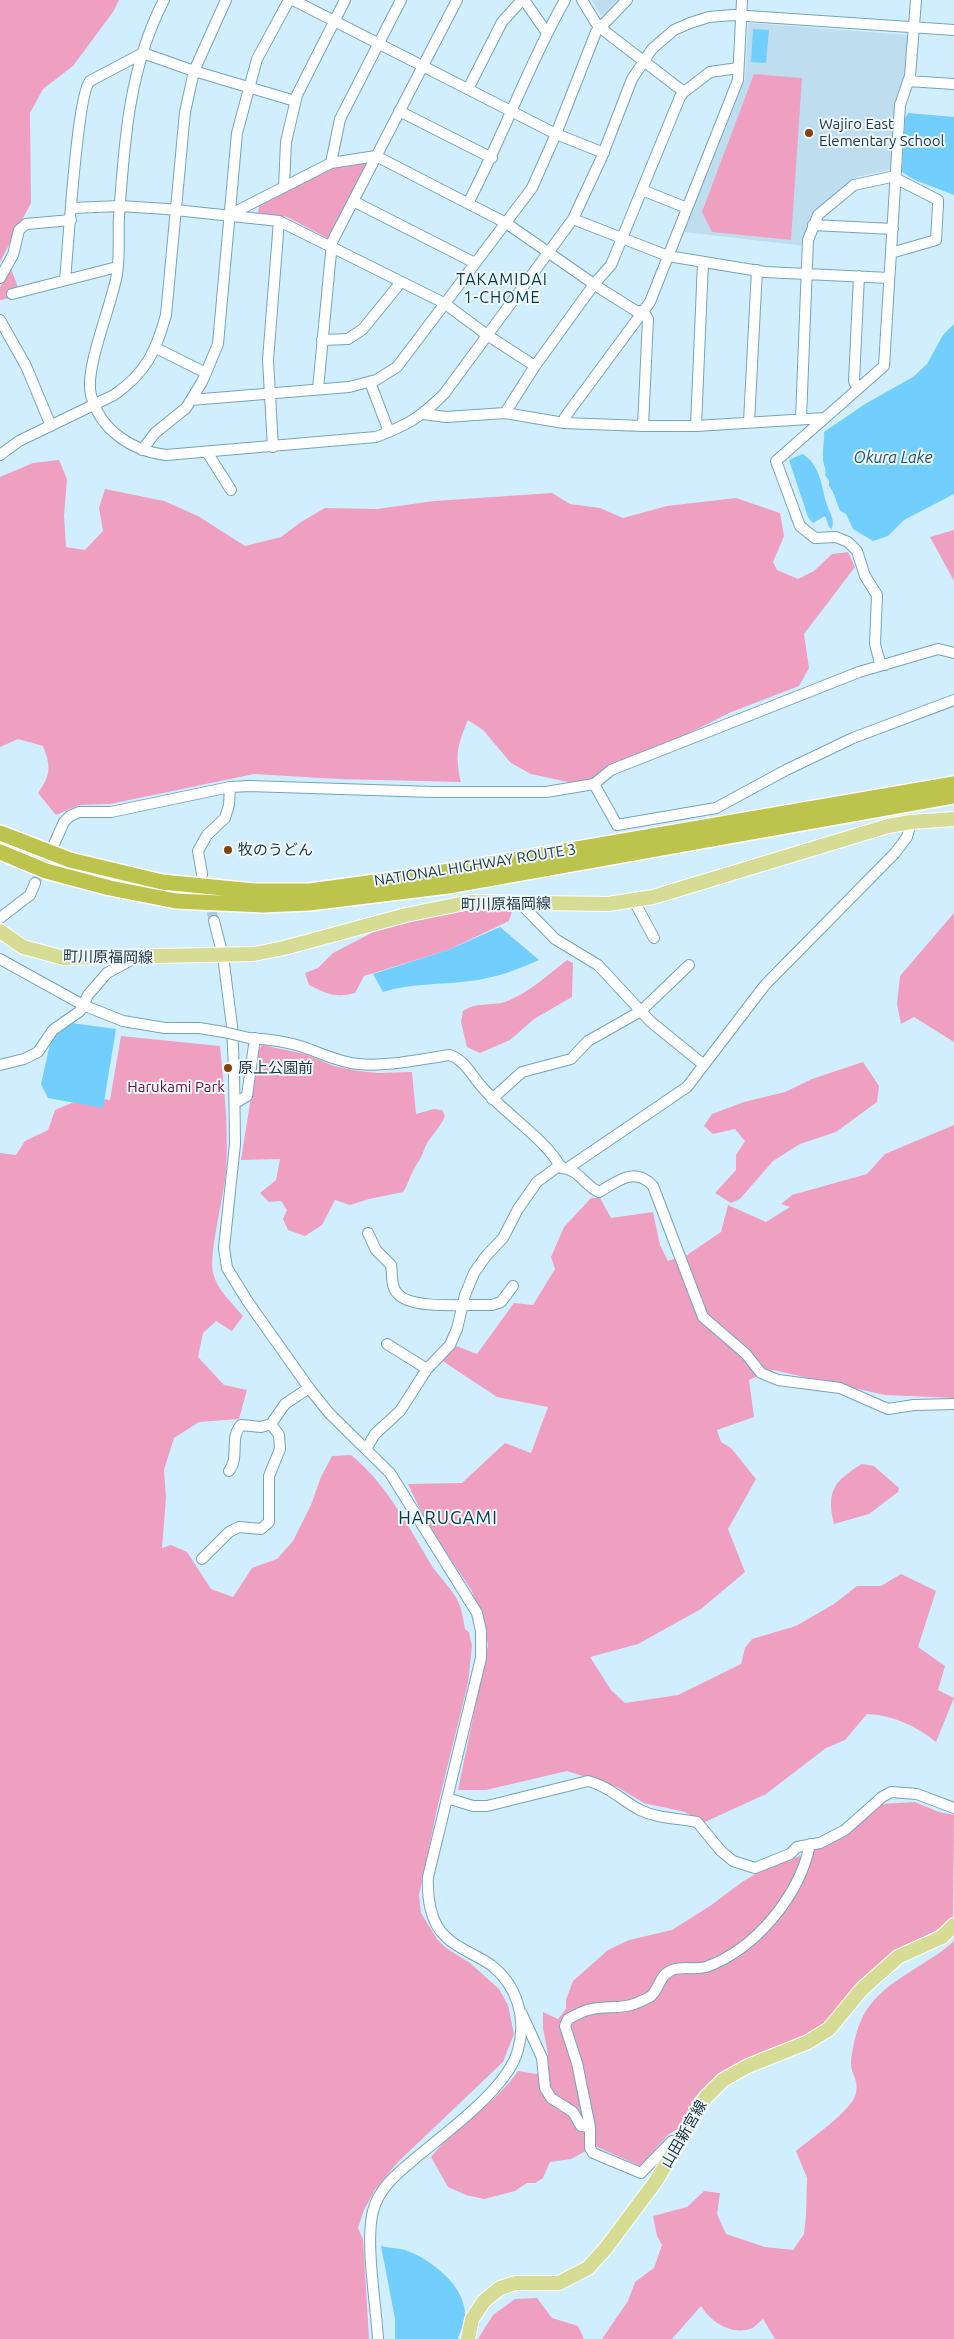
<!DOCTYPE html>
<meta charset="utf-8">
<style>
body{margin:0}
canvas{display:block;background:#d1eefe}
</style>
<canvas width="954" height="2339"></canvas>
<script>
const g = document.querySelector('canvas').getContext('2d');
g.lineJoin = 'round';
function fill(path, color) { g.fillStyle = color; g.fill(path, 'evenodd'); }
function trace(path, color, width, dash) { g.strokeStyle = color; g.lineWidth = width; g.lineCap = dash ? 'butt' : 'round'; g.setLineDash(dash || []); g.stroke(path); }
function label(font, color, halo, rows, align = 'center') {
  g.font = font + ' Ubuntu,"Noto Sans JP",sans-serif'; g.lineWidth = 4; g.setLineDash([]); g.textBaseline = 'middle'; g.strokeStyle = halo; g.fillStyle = color; for (const [text, x, y, turn = 0] of rows) {
    g.save(); g.translate(x, y); g.rotate((+turn || 0) * Math.PI / 180); g.textAlign = isNaN(turn) ? turn : align; if (halo) g.strokeText(text, 0, 0); g.fillText(text, 0, 0); g.restore();
  }
}
const built = new Path2D(`
 M591,0H622L606,18L602,16Z
 M750,23L908,35L906,76L897,97L893,169L857,177L818,210L809,222L805,246L684,232L745,79L748,25Z`);
const green = new Path2D(`
 M0,0H119L113,12L73,66L43,89L30,113L31,203L0,262Z
 M754,74L802,78L791,240L712,232L702,212Z
 M364,162L367,165L329,239L287,217L258,213L259,206L337,166Z
 M11,269L18,287L7,291L9,298L0,300V287Z
 M59,460L67,479L64,516L66,547L85,550L103,531L99,508L105,489L164,501L198,516L245,546L281,537L301,522L325,508L377,509L434,501L552,493L570,504L600,508L623,518L667,506L736,498L780,513L784,536L773,562L777,570L798,579L814,571L832,554L848,552L855,567L804,634L809,668L799,686L729,713L586,786L531,774L511,763L483,730L468,720C457,746 455,755 461,782L338,779L254,774L110,804L79,805L56,815L38,793C51,775 51,766 43,746L18,739L0,747V477L33,463Z
 M954,530V581L930,537Z
 M487,906L513,908L509,921L448,950L364,976L355,993C335,998 327,994 309,985L305,973L318,968L333,953L387,925Z
 M954,913V1042L914,1017L901,1024L897,1004L900,976Z
 M567,960L573,963L572,997L534,1019L510,1040L480,1053L467,1047L461,1022L463,1011C476,1002 490,1006 505,1002C527,994 548,975 567,960Z
 M121,1036L220,1046C224,1088 229,1129 226,1171C224,1198 209,1250 213,1273C217,1290 233,1304 243,1316L232,1331L216,1321L203,1333L198,1357L224,1385L247,1390L239,1419L199,1422L174,1438L164,1470L166,1498L162,1548L171,1545L187,1552L211,1589L233,1597L252,1568L277,1559L293,1541L311,1505L321,1477L332,1456L351,1455C384,1482 405,1520 426,1556C433,1570 444,1580 453,1593C461,1603 463,1617 465,1629L469,1632L472,1646L468,1683L437,1809L419,1895L421,1913L437,1939L446,1948L470,1963L499,1989L508,2005L514,2034L503,2062L398,2162L375,2190L364,2210L358,2228L363,2239L369,2339H0V1153L16,1155L25,1141L48,1130L55,1110L86,1097L110,1100Z
 M262,1045L305,1054L334,1066L358,1071L378,1073L412,1072L416,1114L434,1109L442,1110L445,1116C440,1129 428,1138 424,1150C420,1161 418,1161 413,1171C409,1178 408,1185 403,1192L369,1199L350,1205L335,1200L322,1225L305,1236L288,1230L283,1219L287,1210L281,1201L269,1202L260,1193L276,1180L280,1159L241,1160L256,1065V1054Z
 M863,1062L879,1086L877,1102L836,1132L800,1144L773,1161L740,1199L731,1203L715,1193L736,1170V1155L745,1141L735,1129L713,1134L704,1126L712,1114L744,1102L785,1092L812,1079Z
 M954,1125V1398L885,1395L773,1370L749,1380L754,1417L717,1430L721,1442L731,1448L756,1479L728,1529L745,1572L701,1609L638,1644L590,1657L611,1690L625,1703L678,1695L741,1664L745,1648L752,1639L796,1626L834,1604L857,1586H881L901,1574L936,1591L918,1647L945,1666L938,1690L954,1698L936,1742C916,1726 893,1715 867,1714L845,1740L826,1748L766,1794L705,1822L685,1812L644,1803L617,1787L567,1771L486,1790H458L488,1645L485,1629L472,1591L427,1524L408,1484L462,1483L505,1443L531,1453L548,1407L497,1397L441,1360L456,1346L477,1354L514,1303L533,1305L555,1269L551,1257L564,1227L591,1198H600L611,1218L653,1212L660,1245L668,1261L687,1255L721,1232L728,1205L766,1222L790,1207L781,1204L792,1195L867,1174L885,1154Z
 M862,1464L874,1466L899,1488L898,1492L869,1514L834,1524C826,1491 834,1481 862,1464Z
 M915,1802L939,1812L954,1815L953,1919L932,1933L896,1949L865,1978L831,2019L813,2031L771,2051L735,2064L718,2074L695,2097L680,2128L669,2134L640,2166L595,2146L571,2159L550,2162L543,2178L535,2183H527L515,2191L484,2199L466,2195L448,2187L431,2157C457,2125 495,2105 518,2071L537,2074L548,2054L543,2028V2012L558,2019L566,2009V2000L573,1981L608,1950L629,1940L672,1930L710,1906L742,1882L769,1866L803,1855L833,1841L881,1804Z
 M954,1941V2339H775L763,2319C759,2322 754,2328 750,2329C730,2335 710,2321 701,2306L672,2339H602L628,2301L635,2282L654,2268L662,2245L657,2236L653,2216L687,2207L704,2191L720,2193L717,2214L726,2234L765,2247L793,2250L804,2234L806,2215L807,2178L796,2151C810,2139 853,2110 856,2093C859,2080 851,2074 851,2064C851,2055 856,2031 860,2023C875,1983 925,1968 954,1941Z
 M537,2298L552,2318L578,2326L584,2339H478L493,2315L515,2299Z`);
const water = new Path2D(`
 M753,29L769,30L766,63L751,62Z
 M908,113L954,117V195L915,180L902,172L905,119Z
 M954,324V494L904,520L888,536L873,541L853,529L846,514L840,511L833,492L829,486V481L825,475C827,469 823,465 823,458C822,449 825,441 824,432L865,404L913,377L927,364L943,335Z
 M802,454C819,462 822,487 826,502C829,512 835,518 832,529L829,527L825,516L813,523L808,517L789,460Z
 M500,927L539,960C516,970 496,978 470,981C441,985 411,983 383,992L373,974L448,950Z
 M71,1023L116,1029L103,1108L48,1098L41,1084L52,1035Z
 M381,2246C389,2248 398,2248 405,2250C431,2259 466,2286 465,2316C464,2323 460,2332 458,2339H395V2319Z`);
const minorTunnel = new Path2D(`
 M35,883L53,848
 M208,897L214,921`);
const minor = new Path2D(`
 M164,0C129,67 124,143 119,217C118,236 120,255 117,274C112,305 84,369 91,395C100,430 132,451 166,455L376,437C407,425 420,418 444,394L573,219L601,159L632,79L652,49L674,30L690,23L709,17L733,15L954,30
 M293,0L556,134L604,153
 M524,0L547,33
 M582,0L596,23L607,33L684,92
 M908,81L954,84
 M468,89L502,22L522,0
 M399,111L492,158
 M331,163L340,119L401,0
 M284,187L286,142L297,95L345,0
 M642,190L687,208
 M353,201L475,263
 M468,203C503,137 528,65 565,0
 M72,208L120,206L166,209L279,221L444,303L487,335L535,366
 M229,215L331,163L376,156L506,223L601,289L636,311H643L648,319L643,426
 M573,219L668,256L765,272L889,278
 M813,225L893,229
 M0,278L13,255L19,230L26,224L71,220
 M65,280C68,251 77,93 90,81L143,53L194,71L295,101
 M12,294L117,267
 M0,320L26,366L51,426
 M322,340L348,339L363,329L401,282
 M156,348L206,373
 M370,382L389,432
 M318,389L332,242L457,0
 M858,389L854,381L859,276
 M191,400L349,387L376,380L397,367L532,188L556,134L596,32L627,0
 M505,413L535,366L595,283L611,265L680,97L684,92L710,72L738,68
 M424,414L446,417L505,413L564,423L643,426H696L825,418
 M801,419L808,240L818,215L854,185L891,177L895,178L938,200V205L936,240L891,253
 M749,422L757,270
 M564,423L565,417L650,302L738,80L742,0
 M696,426L703,262
 M273,447L268,360L279,221
 M142,450L155,433L186,408L202,382L218,344L237,133L257,59L289,0
 M207,452L231,490
 M0,455L19,441L114,395C146,373 156,351 166,315L185,112L194,71L226,0
 M885,665L880,663L875,644L877,595L865,576L857,551L848,542L836,537L815,538L800,526L776,461L884,366L900,105L910,76L916,0
 M594,784L617,825L716,808L786,770L853,738L954,700
 M54,844L64,822L70,816L79,812H111L230,787L249,786L433,792H546L594,784L611,770L859,672L938,649L954,653
 M202,874L198,851L207,835L225,818L229,805L230,787
 M634,901L654,938
 M519,902L555,939L598,965L651,1022L704,1065
 M0,918L30,895L35,883
 M214,921L223,956L232,1026L234,1070L235,1144L224,1248L227,1268L248,1302L309,1388L329,1413L390,1473L477,1613L481,1631V1658L428,1877C427,1896 430,1923 446,1937C458,1949 477,1955 491,1965C517,1985 527,2018 518,2050C508,2088 448,2131 418,2156C400,2171 379,2187 373,2211C365,2243 376,2303 378,2339
 M0,959L83,1005L123,1021L165,1028H199L224,1032
 M249,1038C267,1039 285,1041 303,1047C321,1053 338,1062 358,1064C388,1067 420,1059 450,1055C466,1061 471,1075 482,1087C504,1113 547,1140 561,1168C578,1168 585,1186 599,1192C618,1181 635,1166 653,1186L703,1317L746,1354L761,1373L778,1380L840,1388L888,1409L914,1405L954,1404
 M0,1065L24,1059L38,1052L53,1030L80,1011L88,995L107,973L135,958
 M492,1099L522,1072L571,1059L588,1041L641,1011L689,965
 M235,1103L247,1096L255,1038
 M568,1168L687,1087L765,985L895,853L907,837L911,822
 M368,1233L376,1250L391,1265C393,1275 390,1286 398,1294C412,1310 469,1304 492,1305L501,1302L513,1286
 M387,1344L427,1369
 M366,1449L375,1434L400,1411L427,1369L450,1345L457,1329L465,1295L474,1273L486,1256L503,1238L518,1209L537,1182L560,1165
 M229,1471C240,1457 229,1438 241,1425L261,1427L271,1424
 M202,1559L229,1532L239,1527L261,1529L269,1522V1476L280,1449L279,1435L271,1424L285,1404L309,1388
 M447,1798L473,1806H487L588,1781C609,1786 621,1800 640,1810C658,1819 678,1818 697,1822L721,1851L733,1861L755,1868L790,1854L797,1847L820,1843L845,1830L882,1797L891,1792L917,1794L954,1808
 M522,2014L542,2058L545,2088L551,2098L573,2112L581,2126L590,2127
 M679,2143L672,2141L641,2173L593,2153L590,2148V2127L577,2063L565,2026L568,2019C576,2015 584,2010 592,2009C606,2006 621,2009 634,2004C639,2002 647,1999 651,1996C660,1988 659,1975 672,1970C683,1966 695,1970 706,1967C756,1949 800,1895 810,1844`);
const major = new Path2D(`
 M0,931L23,947L64,958L254,954L284,948L406,915L470,902L608,904L653,897L888,826L911,822L954,819
 M468,2339L472,2319L484,2301L500,2288L516,2283H559L588,2268L606,2248L656,2181L706,2097L723,2080L748,2066L808,2042L829,2029L862,1989L898,1957L942,1937L954,1925`);
const highway = new Path2D(`
 M0,833L70,860L162,882L254,891H310L426,875L954,784
 M0,852L46,871L110,888L176,901L263,905L309,903L448,886L954,796`);
const minorBridge = new Path2D(`
 M224,1032L249,1038`);
const markers = [
 [809,133,5,"#84420e"],
 [228,850,5,"#84420e"],
 [228,1068,5,"#84420e"]
];
const poiNames = [
 ["Wajiro East",819,124],
 ["Elementary School",819,141],
 ["牧のうどん",238,850],
 ["原上公園前",238,1068]
];
const streetNames = [
 ["NATIONAL HIGHWAY ROUTE 3",475,865,-9],
 ["町川原福岡線",506,904,-1],
 ["町川原福岡線",108,957,1],
 ["山田新宮線",684,2134,-60]
];
const parkNames = [
 ["Harukami Park",176,1087]
];
const neighbourhoodNames = [
 ["TAKAMIDAI",502,280],
 ["1-CHOME",502,298]
];
const waterNames = [
 ["Okura Lake",893,458]
];
const quarterNames = [
 ["HARUGAMI",448,1518]
];
fill(built, '#bedef0');
fill(green, '#efa0c1');
fill(water, '#71cefd');
trace(minorTunnel, '#aecad8', 10, [10, 5]);
trace(minor, '#75a3bd', 12);
trace(major, '#fff', 16);
trace(highway, '#fff', 18);
trace(minor, '#fff', 10);
trace(major, '#d7dc94', 14);
trace(highway, '#bcc44d', 15);
trace(minorBridge, '#75a3bd', 12, []);
trace(minorBridge, '#fff', 10);
for (const [x, y, r, color] of markers) { const dot = new Path2D(); dot.arc(x, y, r, 0, 2 * Math.PI); g.fillStyle = color; g.fill(dot); trace(dot, '#eef8fd', 2); }
label('15px', '#243842', '#eef8fd', poiNames, 'left');
label('15px', '#243842', '#eef8fd', streetNames);
label('15px', '#690a41', '#eef8fd', parkNames);
g.letterSpacing = '1px';
label('16px', '#05374c', '#eef8fd', neighbourhoodNames);
g.letterSpacing = '0px';
label('italic 16px', '#20526b', '#eef8fd', waterNames);
g.letterSpacing = '1px';
label('18px', '#05374c', '#eef8fd', quarterNames);
g.letterSpacing = '0px';
</script>
